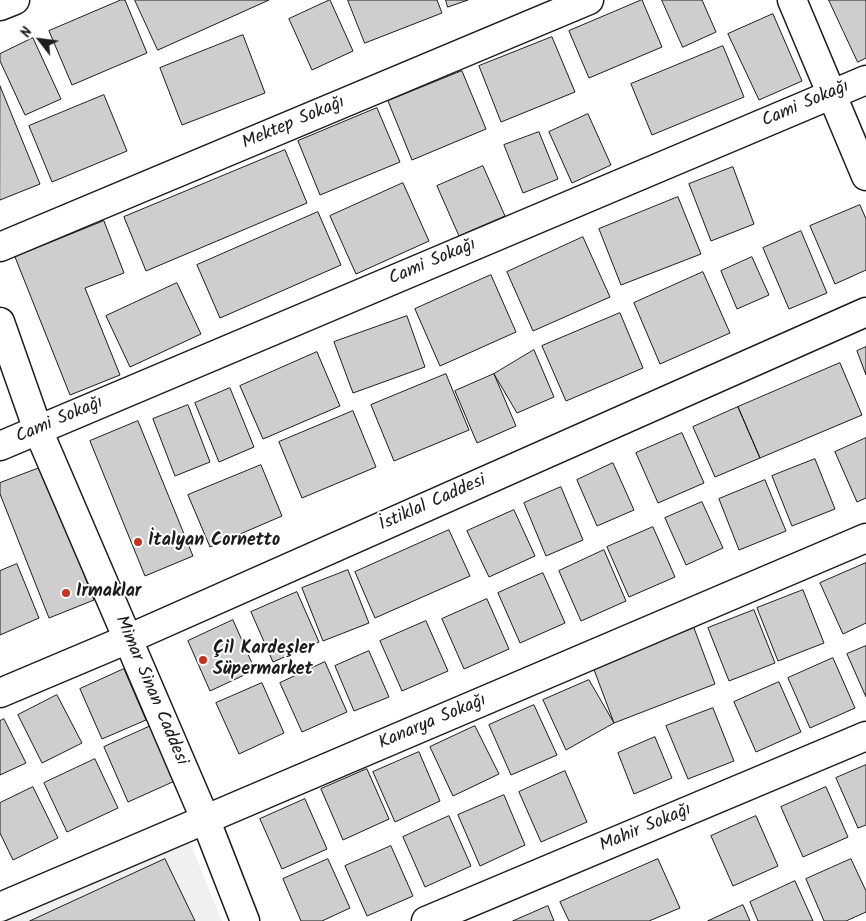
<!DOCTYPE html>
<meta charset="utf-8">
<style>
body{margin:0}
#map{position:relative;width:866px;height:921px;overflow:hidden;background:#fff;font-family:Kalam,sans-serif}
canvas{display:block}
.north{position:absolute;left:15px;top:15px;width:50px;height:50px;-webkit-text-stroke:4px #fff;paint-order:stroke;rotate:300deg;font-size:14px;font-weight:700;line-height:20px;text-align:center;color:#1c1c1c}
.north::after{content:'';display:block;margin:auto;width:18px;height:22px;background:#1c1c1c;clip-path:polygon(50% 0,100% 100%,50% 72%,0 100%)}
</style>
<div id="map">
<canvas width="866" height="921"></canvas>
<div class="north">N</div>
</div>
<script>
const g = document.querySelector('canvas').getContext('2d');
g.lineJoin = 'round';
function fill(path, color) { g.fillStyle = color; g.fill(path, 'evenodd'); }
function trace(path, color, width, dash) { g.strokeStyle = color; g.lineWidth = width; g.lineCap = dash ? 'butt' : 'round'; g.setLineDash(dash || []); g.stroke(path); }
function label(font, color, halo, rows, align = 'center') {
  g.font = font + ' Kalam,sans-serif'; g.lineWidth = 4; g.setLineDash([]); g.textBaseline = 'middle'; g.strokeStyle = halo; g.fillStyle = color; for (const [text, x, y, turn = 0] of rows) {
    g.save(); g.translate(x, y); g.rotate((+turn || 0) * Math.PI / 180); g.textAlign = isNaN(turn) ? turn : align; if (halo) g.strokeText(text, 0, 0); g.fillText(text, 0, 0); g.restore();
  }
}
const built = new Path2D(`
 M188,838L222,921H0V917Z`);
const building = new Path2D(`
 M121,0H125L147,53L72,85L49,31Z
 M135,0H269L158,50Z
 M330,0L353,51L312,70L289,19Z
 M348,0H437L442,13L365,43Z
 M446,0H468L448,7Z
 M642,0L662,47L589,78L569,31Z
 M662,0H702L716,32L683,47Z
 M829,0H866V58L858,62Z
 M773,14L802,81L759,100L728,34Z
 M243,35L265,93L182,125L160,68Z
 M552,37L575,92L501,122L479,66Z
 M33,38L61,99L25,115L0,61V54Z
 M723,46L744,97L652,135L631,84Z
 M462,71L486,129L412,160L388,101Z
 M0,86L40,184L0,200Z
 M104,95L127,151L52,182L29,126Z
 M377,108L400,162L320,195L298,141Z
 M588,114L611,165L572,183L549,132Z
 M539,132L558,179L523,193L504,145Z
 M285,150L307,203L146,271L124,217Z
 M483,166L505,216L459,236L437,186Z
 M733,167L754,224L711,241L689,184Z
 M403,183L429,241L356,274L330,216Z
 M678,197L701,254L621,285L599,229Z
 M860,205L866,219V270L835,284L810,226Z
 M318,212L341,265L220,318L197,265Z
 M104,221L124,273L85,288L120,375L70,395L15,257Z
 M801,231L827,293L789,309L763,248Z
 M583,237L610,297L533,331L507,272Z
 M752,257L769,295L737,309L721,271Z
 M703,272L730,333L660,364L634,303Z
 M491,275L516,332L440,366L415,309Z
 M177,283L201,334L130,367L106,316Z
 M620,313L643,368L566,401L542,346Z
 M407,316L425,367L353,393L334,342Z
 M866,347V375L857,351Z
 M534,350L554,397L517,413L494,374Z
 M317,352L340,406L263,439L240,386Z
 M840,363L862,415L760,458L738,407Z
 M446,374L469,430L394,461L371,405Z
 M494,374L516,426L477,443L455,391Z
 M230,388L254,447L219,462L195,403Z
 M188,405L210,462L175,476L153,419Z
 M738,407L760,458L715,477L693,427Z
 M353,411L376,467L302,498L279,442Z
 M138,421L193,556L145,576L90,441Z
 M682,433L704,483L658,503L636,453Z
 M866,438V498L857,502L835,452Z
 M815,459L835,509L792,526L772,476Z
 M613,463L634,510L597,526L577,480Z
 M261,465L282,516L210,547L188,495Z
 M42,467L94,600L49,618L0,494V483Z
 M765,480L786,531L739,550L719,499Z
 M561,487L583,540L546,556L524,503Z
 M702,502L723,548L686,565L665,518Z
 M514,510L535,556L489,577L467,531Z
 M653,527L675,577L629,597L607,547Z
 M449,530L470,576L375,618L355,572Z
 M604,550L626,601L581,621L559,571Z
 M866,563V623L843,634L820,583Z
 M17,564L39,618L0,635V571Z
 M348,570L369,623L323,641L302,588Z
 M543,573L565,623L520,643L498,593Z
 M803,590L824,643L778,661L757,608Z
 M297,592L319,642L273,662L251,612Z
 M487,599L509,649L464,669L442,619Z
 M754,610L775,663L729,681L708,628Z
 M233,620L255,670L210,691L188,641Z
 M426,621L448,671L402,691L380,641Z
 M694,628L715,684L614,723L593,667Z
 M866,646V697L847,654Z
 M369,651L389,697L354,711L335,666Z
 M833,658L855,708L810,728L788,678Z
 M325,662L347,712L302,732L280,683Z
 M124,669L146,720L102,739L80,689Z
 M589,680L614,723L566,750L543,700Z
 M779,682L801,732L756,752L734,702Z
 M262,683L284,733L239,754L216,703Z
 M57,695L82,743L42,763L18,715Z
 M534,705L557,755L511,775L489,725Z
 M713,708L734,761L688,779L666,726Z
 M4,719L26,763L0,775V721Z
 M153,725L177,780L128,802L104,747Z
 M475,726L499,774L453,796L430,747Z
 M655,737L672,778L634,794L618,753Z
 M419,752L440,801L395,822L373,772Z
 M95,759L118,808L67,832L44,783Z
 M866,765V825L858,828L836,778Z
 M367,769L389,819L343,840L321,789Z
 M565,771L587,822L541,842L519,792Z
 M33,787L58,838L13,860L0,833V803Z
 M826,787L848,837L803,857L781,807Z
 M504,795L525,845L480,866L458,815Z
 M305,799L327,849L282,869L260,819Z
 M449,816L471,866L425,887L403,837Z
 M756,816L778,866L733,886L711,836Z
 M391,846L413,896L367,916L345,866Z
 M165,859L195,921H30Z
 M328,859L350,908L322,921H301L283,879Z
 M658,859L680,908L649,921H569L560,902Z
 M851,859L866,891V912L846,921H824L806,879Z
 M795,881L813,921H758L750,902Z
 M743,905L750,921H708Z
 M548,906L554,921H513Z`);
const minor = new Path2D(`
 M0,6L15,0
 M0,247L589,0
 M0,446L866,80
 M0,907L866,538
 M426,921L866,736`);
const tertiary = new Path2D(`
 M0,693L128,639L866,312`);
const secondary = new Path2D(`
 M792,0L866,176
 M0,322L38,430L206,821L245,921`);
const markers = [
 [138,542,5,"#c8321e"],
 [66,593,5,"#c8321e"],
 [203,660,5,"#c8321e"]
];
const streetNames = [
 ["Cami Sokağı",806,105,-23],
 ["Mektep Sokağı",294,124,-23],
 ["Cami Sokağı",433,263,-23],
 ["Cami Sokağı",60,421,-23],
 ["İstiklal Caddesi",433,504,-24],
 ["Mimar Sinan Caddesi",150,691,67],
 ["Kanarya Sokağı",433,723,-23],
 ["Mahir Sokağı",646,829,-23]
];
const poiNames = [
 ["İtalyan Cornetto",148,542],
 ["Irmaklar",76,593],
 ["Çil Kardeşler",213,650],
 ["Süpermarket",213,671]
];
fill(built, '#f0f0f0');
fill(building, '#cecece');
trace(building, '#1c1c1c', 1);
trace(minor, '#1c1c1c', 31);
trace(tertiary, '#1c1c1c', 31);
trace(secondary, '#1c1c1c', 31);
trace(minor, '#fff', 28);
trace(tertiary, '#fff', 28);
trace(secondary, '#fff', 28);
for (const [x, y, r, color] of markers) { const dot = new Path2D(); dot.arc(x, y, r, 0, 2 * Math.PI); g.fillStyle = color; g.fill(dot); trace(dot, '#fff', 2); }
label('18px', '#1c1c1c', '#fff', streetNames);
label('bold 18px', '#1c1c1c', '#fff', poiNames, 'left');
</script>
